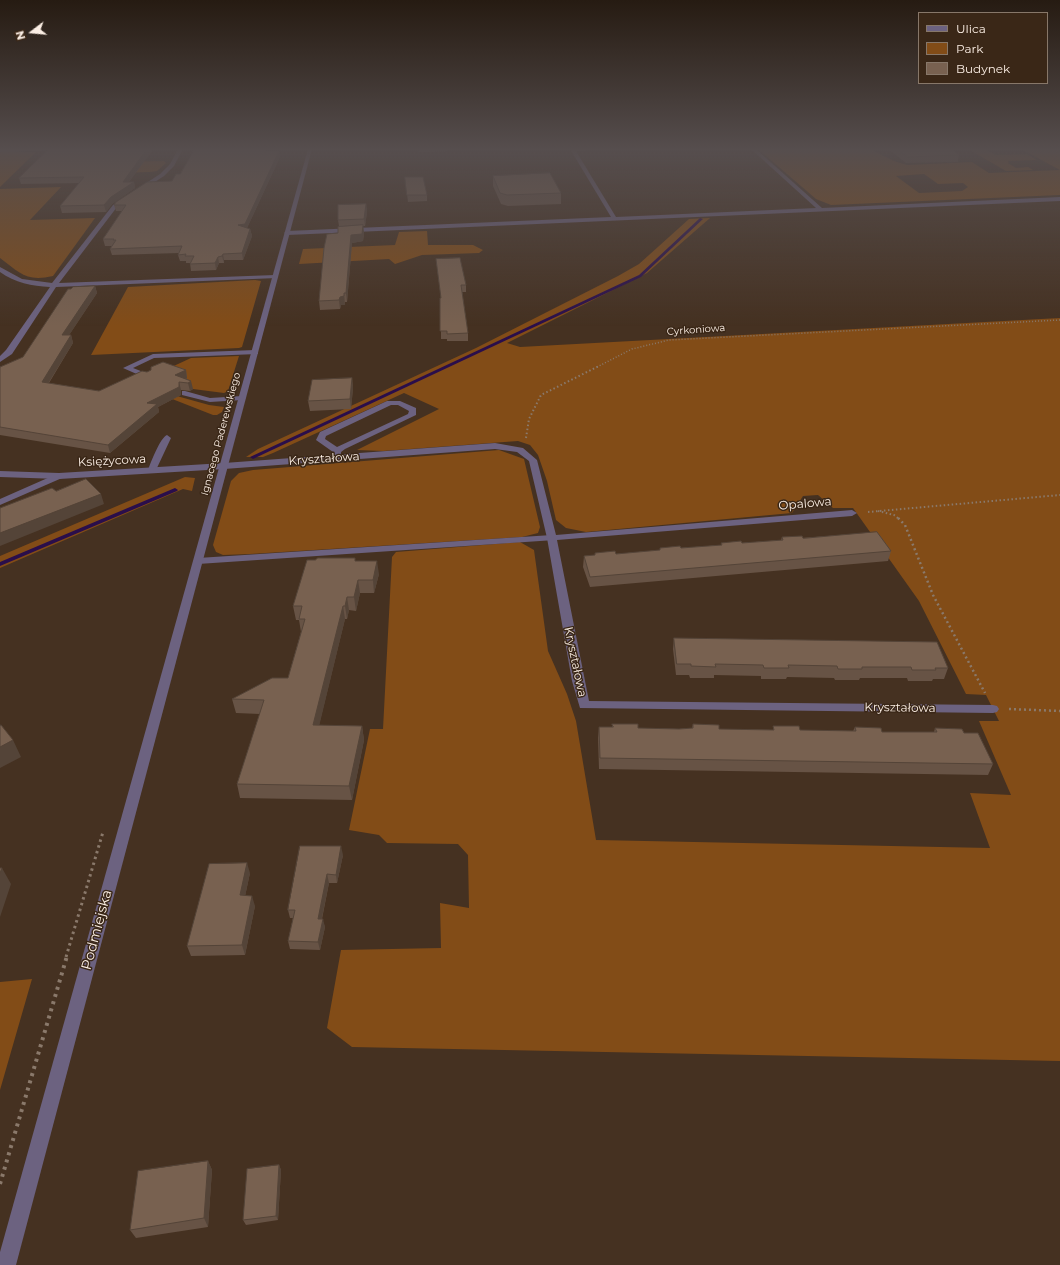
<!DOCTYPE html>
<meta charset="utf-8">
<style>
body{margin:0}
#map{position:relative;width:1060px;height:1265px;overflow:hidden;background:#453121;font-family:Montserrat,sans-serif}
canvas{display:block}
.legend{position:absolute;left:918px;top:12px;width:130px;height:72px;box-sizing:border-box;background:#3a2717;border:1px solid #877769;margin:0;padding:5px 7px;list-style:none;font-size:12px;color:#fbeee4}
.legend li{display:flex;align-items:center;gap:8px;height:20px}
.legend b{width:20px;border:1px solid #877769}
.north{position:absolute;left:12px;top:12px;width:40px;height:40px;-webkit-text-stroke:3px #3a2717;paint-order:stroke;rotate:254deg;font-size:11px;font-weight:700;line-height:16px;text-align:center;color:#fbeee4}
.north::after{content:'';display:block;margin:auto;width:14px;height:18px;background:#fbeee4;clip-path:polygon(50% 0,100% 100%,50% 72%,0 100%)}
</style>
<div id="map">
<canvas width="1060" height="1265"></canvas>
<ul class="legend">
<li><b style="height:5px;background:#6c6280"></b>Ulica</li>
<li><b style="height:11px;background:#824c17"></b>Park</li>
<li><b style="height:11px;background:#786150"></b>Budynek</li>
</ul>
<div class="north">N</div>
</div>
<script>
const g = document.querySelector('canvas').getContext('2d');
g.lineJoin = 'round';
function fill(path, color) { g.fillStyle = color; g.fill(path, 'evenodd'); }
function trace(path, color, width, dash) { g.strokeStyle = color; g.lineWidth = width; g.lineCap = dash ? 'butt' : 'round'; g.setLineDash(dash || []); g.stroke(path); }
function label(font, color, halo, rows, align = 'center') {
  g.font = font + ' Montserrat,sans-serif'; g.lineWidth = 3; g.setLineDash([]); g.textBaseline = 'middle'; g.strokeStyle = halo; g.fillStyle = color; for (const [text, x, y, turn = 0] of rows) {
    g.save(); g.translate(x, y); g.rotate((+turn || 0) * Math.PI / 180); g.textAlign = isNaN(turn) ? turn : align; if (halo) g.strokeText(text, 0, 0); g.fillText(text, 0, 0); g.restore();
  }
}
const green = new Path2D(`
 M758,149H870L894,161L907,165L972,162L989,173L1060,170L1021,149H1060V195L831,205L816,199ZM924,174L938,184L963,183L968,187L962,191L919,193L896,176Z
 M968,149H984L996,155L1027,154L1037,160L1008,161L1009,163H1008L1016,168L1028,167L1033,170L1006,171Z
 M0,152H36L0,187Z
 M164,161L166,163L157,171L150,172L74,174L110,162Z
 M61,187L30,220L95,218L53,276C26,282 20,273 0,258V189Z
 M710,218L647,273L507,343L520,347L1060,318V1061L352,1047L327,1028L341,950L441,948L440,903L469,908L468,855L458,844L387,843L379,835L349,830L370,729H383L392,557L396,552L520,542L534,550L548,651L567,694L576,721L596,840L990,848L970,793L1011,795L979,721H999L986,695L966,694L919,601L853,508H833L818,495L803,496L792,513L586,532L566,528L556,520L547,481L538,455L530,445L518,441L383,451L357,450L439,409L404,393L273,453L263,457H246L258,449L476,348L618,276L639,264L689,219Z
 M427,231L428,245H473L483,250L479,253L422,255L395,264L389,259L299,264L303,249L395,245L399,232Z
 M255,280L261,281L242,347L239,348L91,355L128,287Z
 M239,356L228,391L224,393L193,389L177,383L187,378L165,370L191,358Z
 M134,384L209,405L224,407L222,412L217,415H213Z
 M499,450L524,459L540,527L538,533L522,537L250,554L223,555L216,552L213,545L231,481L239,473L253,470Z
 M185,477L195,478L192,491L183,489L0,568V556Z
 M32,979L0,1090V982Z`);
const stream = new Path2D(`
 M700,218L703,219L641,277L255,458L253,459L250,457L639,275Z
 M175,488L178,490L177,491L0,566V562Z`);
const pathFar4 = new Path2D(`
 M597,367L632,349L669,340L1060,320`);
const pathFar3 = new Path2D(`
 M526,438L529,419L541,395L599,366
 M878,511L894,515L899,519
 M868,512L1060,495`);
const pathFar2 = new Path2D(`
 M898,518L905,525L933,595L985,693
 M1009,709L1060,711`);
const pathFar1 = new Path2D(`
 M66,957L103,832`);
const path = new Path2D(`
 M0,1184L67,956`);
const service = new Path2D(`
 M255,350H258V354L154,358L133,368L151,375L152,377L148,379L123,368L153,354Z
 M182,391H185L210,398L242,396L246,398L242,400L210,402L182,395Z
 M387,401H400L416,408V415L345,449L341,452L340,460H334L333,452L316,440L320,432ZM391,405H398L409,411L408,414L337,447L325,439L326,436Z
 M167,435L171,438L156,470L155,472H149L148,470C151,462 160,438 167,435Z
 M59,473L63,476L62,478L0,505V499Z
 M552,535L555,536L557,538L555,540L198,564L193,561L198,558Z`);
const minor = new Path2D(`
 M55,149L53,150L0,152V150Z
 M178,149H183L174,166L164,176L117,207L59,283L275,275L277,276V278L56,287L12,354L0,362V356L6,350L50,287C32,286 15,283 0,272V267L22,279L52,283L113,205L160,174L170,164Z
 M570,149H604L576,151L616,217L816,208L751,149H756L822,208L1060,197V201L287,235L284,233L287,231L611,217Z
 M495,443L523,448L537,460L556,535L852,510L857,513L852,516L557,540L589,701L993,705L997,706L999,709L997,712L993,713L580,708L572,681L547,538L529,461L517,452L495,449L224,469L59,479L0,477V471L59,473L224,463Z`);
const tertiary = new Path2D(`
 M308,149H312L16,1265H0V1252Z`);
const wall = new Path2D(`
 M49,149H151L152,151L129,182H134L135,188L112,204L106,212L62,213L60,206L79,183L21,184L19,178Z
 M195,149H266V152L279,151L280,157L247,228L250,229L252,236L243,260H224V263H219L216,270L191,271L190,263H186V261H180L178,255L179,253L112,255L110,249L112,246H105L103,239L122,211H116L114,205L172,181L180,174Z
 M418,149H448V151L419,152Z
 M888,149H951L959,155L958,162L906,163Z
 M493,176L561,193V204L508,206L501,204L493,186Z
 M405,177L427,195V201L408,202Z
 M366,204L367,212L365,226H363L364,233L363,241L352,243L347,302H345V305H341L340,309L320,310L319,301L338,233L339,226L338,220Z
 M436,259L466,285V292H462L468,333V341H447V339H441V298Z
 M95,286L97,293L69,335H71L73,343L49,383L99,391L147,372L186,370L187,378L186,379L193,389L190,391L181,390V395L158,407L159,412L110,453L0,435V367L23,357L71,289Z
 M352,378L353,388L351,409L310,411L308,401Z
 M782,537L803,538L891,551L888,561L590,587L583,567L584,556L595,555V553L616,554L660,550V548H681L721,545V543H742L781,540Z
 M356,561L379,574L374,593H360L356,611L349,610L347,619H345L319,725L362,726L364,740L352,800L240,798L237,784L260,714L236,713L232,699L288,678L301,632L299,620H296L293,606Z
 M674,638L948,668L944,679H933L932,681H908L907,678H860L859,680H835L834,678L787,677L786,679H761V676L714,675V678H690L689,675H676L673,649Z
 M612,724L638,728L679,729L692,728L693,724L719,729L773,730V726L800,730L853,731L855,727L882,732H934L935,728L964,733L993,764L988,775L599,769L598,738L599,727H612Z
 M343,855L337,883H329L322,919L325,927L320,950L290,949L288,941L293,918H290L288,910Z
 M250,873L245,896L255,906L245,955L191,956L187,946Z
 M208,1161L212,1170L208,1227L136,1238L130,1230Z
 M279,1165L281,1170L278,1220L246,1225L243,1220Z`);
const shadedWall = new Path2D(`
 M147,149H151L152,151L124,188L134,182L135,188L112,204L106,212L104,205L123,182Z
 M264,149H266L264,157L263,152Z
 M279,151L280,157L246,230L238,225Z
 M366,204L367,212L365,226L364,219Z
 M363,225L364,233L363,241L352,243L347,302L346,293L351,235Z
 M250,229L252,236L243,260L242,253Z
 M223,254L224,260V263L222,256Z
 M218,257L219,263L216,270L215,263Z
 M95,286L97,293L64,343L62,335Z
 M344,293L345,305H341L340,309L339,300L340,297Z
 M71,335L73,343L44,390L42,382Z
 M186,370L187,378L179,382L181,390V395L158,407L159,412L110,453L108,445L147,403L175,375Z
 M352,378L353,388L351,409L350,399Z
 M191,381L193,389L190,391L188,383Z
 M101,494L104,504L0,546V533Z
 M377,561L379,574L374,593L373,580Z
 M358,580L360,593L356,611L354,597Z
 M347,597L349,610L347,619L345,606Z
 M343,606L345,619L316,739L313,725Z
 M362,726L364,740L352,800L349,786Z
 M13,740L21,757L0,768V747Z
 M341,846L343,855L337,883L336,875Z
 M247,863L250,873L243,906L240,895Z
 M2,868L11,884L0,917V873Z
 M327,874L329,883L320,927L318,919Z
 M252,896L255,906L245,955L242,945Z
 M323,919L325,927L320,950L318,942Z
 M208,1161L212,1170L208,1227L204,1218Z
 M279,1165L281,1170L278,1220L276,1216Z`);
const building = new Path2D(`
 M49,149H147L123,182H134L111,197L104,205L60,206L84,177L19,178Z
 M195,149H264L263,152L279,151L245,224L238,225L250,229L242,253L223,254L222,256L218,257L215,263L190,264L194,256H185L186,254L178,255L182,246L110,249L116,240H113L114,239H103L126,205H114L116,202L147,182L172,181L176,174H180Z
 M898,149H951L959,155L908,157Z
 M550,173L561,193L507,195L500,193L493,176Z
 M405,177H423L427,195H407Z
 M366,204L364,219L338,220V205Z
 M363,225L362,234L351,235L346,293H344V296L340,297L339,300L319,301L324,248L327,234L338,233V227Z
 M460,258L466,285H461L468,333L447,334V331H440V298H441L436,259Z
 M95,286L62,335H71L42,382L99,391L142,371L147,372L151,370V367L163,362L186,370L175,375L191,381L188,383L179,382V387L147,403L157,404L108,445L0,427V367L23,357L68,289H71L73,287Z
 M352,378L350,399L308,401L312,380Z
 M86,479L101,494L0,533V508L52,488L56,491Z
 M877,532L891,551L590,577L584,556L595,555V553L615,551L616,554L660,550V548L680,546L681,548L722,545L721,543L741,541L742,543L783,540L782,537L802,536L803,538Z
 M318,558H355V561H377L373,580H358L354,597H347L345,606H343L313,725L362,726L349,786L237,784L264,700L232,699L272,678H288L305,619H299L302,606H293L307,560H315Z
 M674,638L937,642L948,668H935L936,670H912L911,667H862V669H838L837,666L788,665L789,668H764L763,665L715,664L716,667L691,666V664H677Z
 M612,724H638V728L679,729L693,728V724L719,725V729L774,730L773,726H799L800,730L856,731L855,727L881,728L882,732H937L935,728L962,729L964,733H978L993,764L600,758L599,727H613Z
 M1,725L13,740L0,747V726Z
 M300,846H341L336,875L327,874L318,919H323L318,942L288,941L295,910H288Z
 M247,863L240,895L252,896L242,945L187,946L209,864Z
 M0,868H2L0,873Z
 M208,1161L204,1218L130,1230L138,1171Z
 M279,1165L276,1216L243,1220L247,1169Z`);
const farStreetnames = [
 ["Cyrkoniowa",696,330,-4],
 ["Ignacego Paderewskiego",221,434,-75]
];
const streetNames = [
 ["Kryształowa",324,459,-4],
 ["Księżycowa",112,461,-3],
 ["Opalowa",805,504,-5],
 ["Kryształowa",575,662,78],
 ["Kryształowa",900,708,1]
];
const nearStreetnames = [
 ["Podmiejska",97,930,-75]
];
fill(green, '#824c17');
fill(stream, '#2a0e4b');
trace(pathFar4, '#8a796b', 1.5, [1, 2]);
trace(pathFar3, '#8a796b', 2, [1.5, 2.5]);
trace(pathFar2, '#8a796b', 2.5, [2, 3]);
trace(pathFar1, '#8a796b', 3, [2.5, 3.5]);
trace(path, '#8a796b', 4, [3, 4.5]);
fill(service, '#6c6280');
fill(minor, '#6c6280');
fill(tertiary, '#6c6280');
fill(wall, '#675345');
fill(shadedWall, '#544438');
fill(building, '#786150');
trace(building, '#544438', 1);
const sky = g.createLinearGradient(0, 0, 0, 326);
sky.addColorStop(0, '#261b12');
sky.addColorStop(0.46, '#564e4e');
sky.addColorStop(1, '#564e4e00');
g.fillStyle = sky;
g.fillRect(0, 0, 1060, 326);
label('10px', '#fbeee4', '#3a2717', farStreetnames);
label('12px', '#fbeee4', '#3a2717', streetNames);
label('14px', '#fbeee4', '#3a2717', nearStreetnames);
</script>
